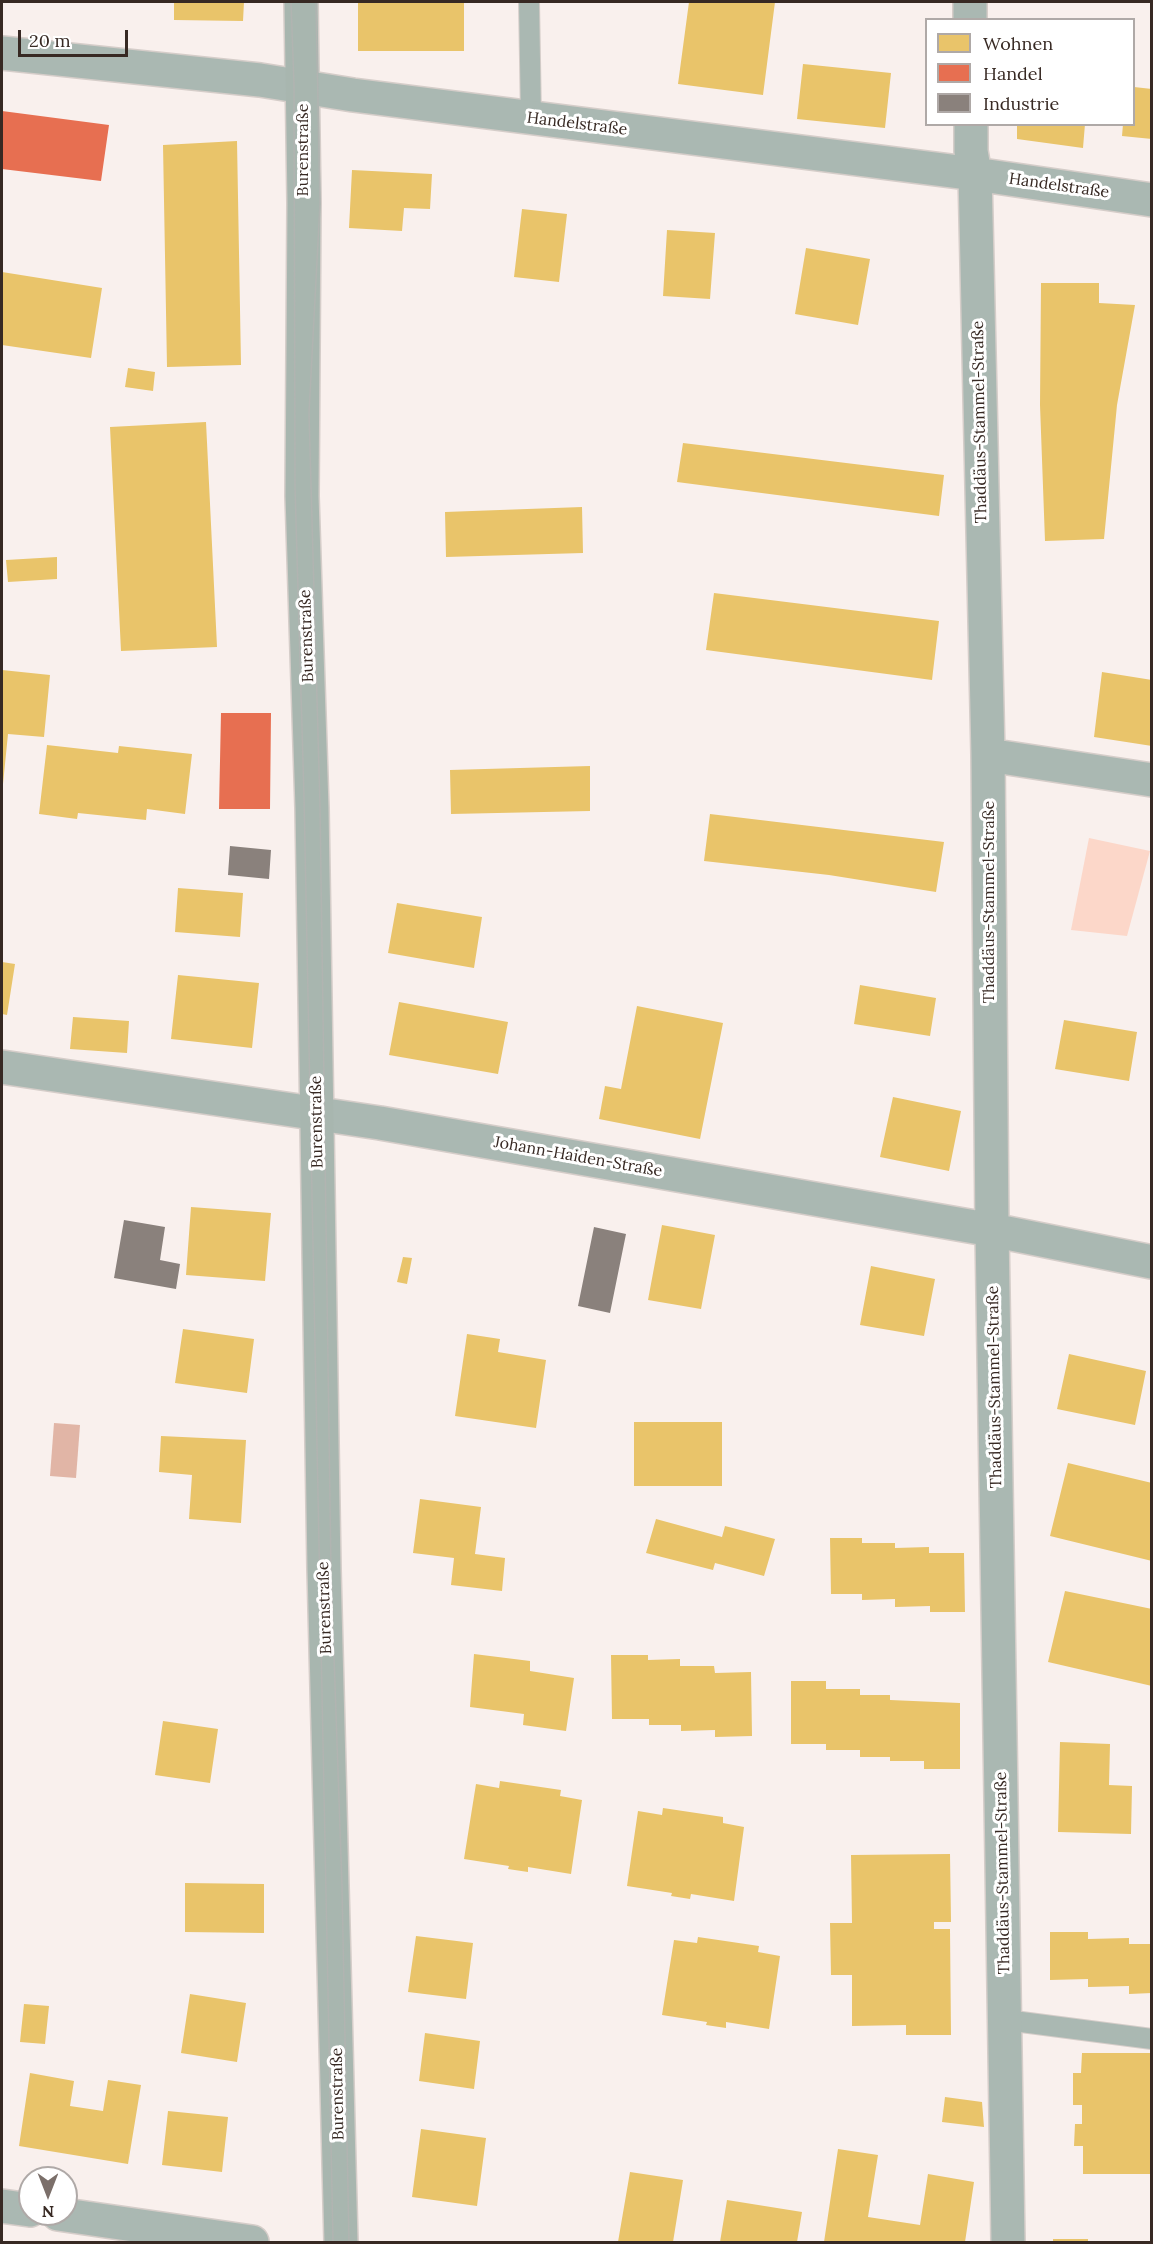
<!DOCTYPE html>
<meta charset="utf-8">
<style>
body{margin:0}
#map{position:relative;width:1153px;height:2244px;overflow:hidden;background:#f9f0ed;font-family:Lora,serif}
canvas{display:block}
.frame{position:absolute;inset:0;border:3px solid #372923;pointer-events:none}
.legend{position:absolute;left:925px;top:18px;width:210px;height:108px;box-sizing:border-box;background:#fff;border:2px solid #afa9a7;margin:0;padding:8px 10px;list-style:none;font-size:18px;color:#372923}
.legend li{display:flex;align-items:center;gap:12px;height:30px}
.legend b{width:30px;border:2px solid #afa9a7}
.north{position:absolute;left:18px;top:2166px;width:60px;height:60px;box-sizing:border-box;background:#fff;border:2px solid #afa9a7;border-radius:50%;rotate:180deg;font-size:16px;font-weight:700;line-height:24px;text-align:center;color:#372923}
.north::after{content:'';display:block;margin:auto;width:21px;height:27px;background:#7b6f6a;clip-path:polygon(50% 0,100% 100%,50% 72%,0 100%)}
.scale{position:absolute;left:18px;top:30px;width:110px;height:27px;box-sizing:border-box;border:3px solid #372923;border-top:0;padding-left:8px;font-size:18px;line-height:21px;white-space:nowrap;color:#372923;-webkit-text-stroke:4px #fff;paint-order:stroke}
</style>
<div id="map">
<canvas width="1153" height="2244"></canvas>
<div class="frame"></div>
<ul class="legend">
<li><b style="height:16px;background:#e9c46a"></b>Wohnen</li>
<li><b style="height:16px;background:#e76f51"></b>Handel</li>
<li><b style="height:16px;background:#8a817c"></b>Industrie</li>
</ul>
<div class="north">N</div>
<div class="scale">20 m</div>
</div>
<script>
const g = document.querySelector('canvas').getContext('2d');
g.lineJoin = 'round';
function fill(path, color) { g.fillStyle = color; g.fill(path, 'evenodd'); }
function trace(path, color, width, dash) { g.strokeStyle = color; g.lineWidth = width; g.lineCap = dash ? 'butt' : 'round'; g.setLineDash(dash || []); g.stroke(path); }
function label(font, color, halo, rows, align = 'center') {
  g.font = font + ' Lora,serif'; g.lineWidth = 6; g.setLineDash([]); g.textBaseline = 'middle'; g.strokeStyle = halo; g.fillStyle = color; for (const [text, x, y, turn = 0] of rows) {
    g.save(); g.translate(x, y); g.rotate((+turn || 0) * Math.PI / 180); g.textAlign = isNaN(turn) ? turn : align; if (halo) g.strokeText(text, 0, 0); g.fillText(text, 0, 0); g.restore();
  }
}
const green = new Path2D(`
 M1089,838L1150,851L1127,936L1071,930Z`);
const water = new Path2D(`
 M54,1423L80,1425L76,1478L50,1476Z`);
const homes = new Path2D(`
 M174,2H244L243,21L174,20Z
 M358,2H464V51H358Z
 M689,2H775L763,95L678,84Z
 M803,64L891,73L885,128L797,119Z
 M1134,87L1152,89V139L1122,136L1123,124H1134Z
 M1017,124H1085L1083,148L1017,139Z
 M237,141L241,365L167,367L163,145Z
 M352,170L432,174L430,209L404,208L402,231L349,228Z
 M522,209L567,214L559,282L514,277Z
 M667,230L715,233L710,299L663,296Z
 M806,248L870,259L858,325L795,314Z
 M2,272L102,288L91,358L2,345Z
 M1041,283H1099V303L1135,305L1117,405L1104,539L1045,541L1040,405Z
 M128,368L155,372L153,391L125,387Z
 M206,422L217,647L121,651L110,427Z
 M683,443L944,475L939,516L677,482Z
 M582,507L583,553L446,557L445,512Z
 M57,557V579L8,582L6,560Z
 M714,593L939,621L932,680L706,650Z
 M2,670L50,675L44,737L8,734L3,784H2Z
 M1102,672L1152,680V746L1094,737Z
 M47,745L118,753L119,746L192,754L185,814L147,809L146,820L78,813L77,819L39,814Z
 M590,766V811L451,814L450,770Z
 M710,814L944,842L936,892L829,875L704,861Z
 M178,888L243,893L240,937L175,932Z
 M397,903L482,917L474,968L388,953Z
 M2,962L15,964L7,1015L2,1014Z
 M178,975L259,983L252,1048L171,1039Z
 M860,985L936,998L930,1036L854,1024Z
 M399,1002L508,1022L498,1074L389,1055Z
 M637,1006L723,1023L700,1139L599,1119L605,1086L621,1089Z
 M73,1017L129,1021L127,1053L70,1049Z
 M1064,1020L1137,1032L1129,1081L1055,1069Z
 M893,1097L961,1111L949,1171L880,1157Z
 M191,1207L271,1213L265,1281L186,1275Z
 M662,1225L715,1235L701,1309L648,1300Z
 M403,1257L412,1258L407,1284L397,1282Z
 M871,1266L935,1279L924,1336L860,1325Z
 M183,1329L254,1339L247,1393L175,1383Z
 M467,1334L500,1339L498,1352L546,1360L536,1428L455,1416Z
 M1069,1354L1146,1371L1135,1425L1057,1409Z
 M634,1422H722V1486H634Z
 M161,1436L246,1440L241,1523L189,1519L192,1475L159,1472Z
 M1068,1463L1152,1483V1561L1050,1536Z
 M420,1499L481,1507L475,1554L505,1558L502,1591L451,1585L454,1558L413,1553Z
 M656,1519L722,1537L725,1526L775,1539L764,1576L715,1563L713,1570L646,1553Z
 M830,1538H862V1543H895V1548L929,1547V1553H964L965,1612H930V1606L895,1607V1599L862,1600V1594H831Z
 M1065,1591L1152,1609V1686L1048,1662Z
 M474,1654L530,1661V1671L574,1678L566,1731L523,1725L524,1714L470,1707Z
 M611,1655H648V1660L680,1659V1666H714L715,1673L751,1672L752,1736L715,1737V1730L681,1731V1725H649V1719H612Z
 M791,1681H826V1689H860V1695H890V1700L960,1703V1769H924V1761H890V1757H860V1750H826V1744H791Z
 M163,1721L218,1729L210,1783L155,1775Z
 M1060,1742L1110,1744L1109,1785L1132,1786L1131,1834L1058,1832Z
 M500,1781L561,1790L560,1796L582,1800L571,1874L528,1867V1872L508,1869L509,1866L464,1859L476,1784L499,1788Z
 M663,1808L723,1817V1823L744,1827L734,1901L691,1894L690,1899L671,1896L672,1893L627,1886L638,1811L662,1815Z
 M950,1854L951,1922H934V1929H950L951,2035H906V2025L852,2026V1975H831L830,1923H852L851,1855Z
 M185,1883L264,1884V1933L185,1932Z
 M1050,1932H1088V1939L1129,1938V1944H1152V1993L1129,1994V1986L1088,1987V1979L1050,1980Z
 M416,1936L473,1943L466,1999L408,1992Z
 M698,1937L759,1946L758,1952L780,1956L769,2029L726,2022V2028L706,2025L707,2022L662,2015L674,1940L697,1943Z
 M190,1994L246,2003L237,2062L181,2053Z
 M24,2004L49,2006L45,2044L20,2042Z
 M425,2033L480,2041L474,2089L419,2081Z
 M1082,2053H1152V2174H1083V2146H1074L1075,2124H1082V2105H1073V2073H1081Z
 M30,2073L74,2081L70,2106L103,2111L108,2080L141,2085L128,2164L19,2146Z
 M945,2097L982,2102L984,2127L942,2122Z
 M168,2111L228,2117L222,2172L162,2165Z
 M421,2129L486,2138L477,2206L412,2197Z
 M838,2149L878,2155L868,2217L920,2225L928,2174L974,2182L965,2242H824Z
 M630,2172L683,2180L673,2242H618Z
 M727,2200L802,2212L797,2242H720Z
 M1053,2239H1088V2242H1053Z`);
const shops = new Path2D(`
 M2,111L109,125L101,181L2,169Z
 M221,713H271L270,809H219Z`);
const industry = new Path2D(`
 M230,846L271,850L269,879L228,875Z
 M124,1220L165,1227L160,1260L180,1264L176,1289L114,1278Z
 M594,1227L626,1234L610,1313L578,1306Z`);
const lane = new Path2D(`
 M529,2L531,118
 M1006,2020L1152,2039`);
const street = new Path2D(`
 M970,2V20
 M2,53L260,80L353,95L975,174L1152,200
 M971,124V151L975,174L988,755L992,1230L1008,2242
 M988,755L1152,780
 M2,1067L380,1123L992,1230L1152,1262
 M2,2206L30,2210
 M58,2214L252,2242`);
const secondary = new Path2D(`
 M301,2L304,203L302,496L312,808L324,1569L341,2242`);
const tram = new Path2D(`
 M291,2L294,85L295,487L304,797L333,2242
 M316,2L320,204L309,413L320,806L331,1570L342,1886L349,2242`);
const streetNames = [
 ["Handelstraße",577,124,7],
 ["Burenstraße",303,150,-90],
 ["Handelstraße",1059,186,8],
 ["Thaddäus-Stammel-Straße",980,422,-91],
 ["Burenstraße",307,636,-92],
 ["Thaddäus-Stammel-Straße",989,902,-90],
 ["Burenstraße",317,1122,-91],
 ["Johann-Haiden-Straße",578,1157,10],
 ["Thaddäus-Stammel-Straße",995,1387,-91],
 ["Burenstraße",325,1608,-92],
 ["Thaddäus-Stammel-Straße",1003,1873,-91],
 ["Burenstraße",338,2094,-91]
];
fill(green, '#fcd7c9');
fill(water, '#e1b5a6');
fill(homes, '#e9c46a');
fill(shops, '#e76f51');
fill(industry, '#8a817c');
trace(lane, '#d5cdc9', 22);
trace(street, '#d5cdc9', 36);
trace(secondary, '#d5cdc9', 36);
trace(lane, '#aab8b2', 20);
trace(street, '#aab8b2', 33);
trace(secondary, '#a8b6af', 33);
trace(tram, '#b1b4b1', 1.5);
label('16px', '#372923', '#fff', streetNames);
</script>
